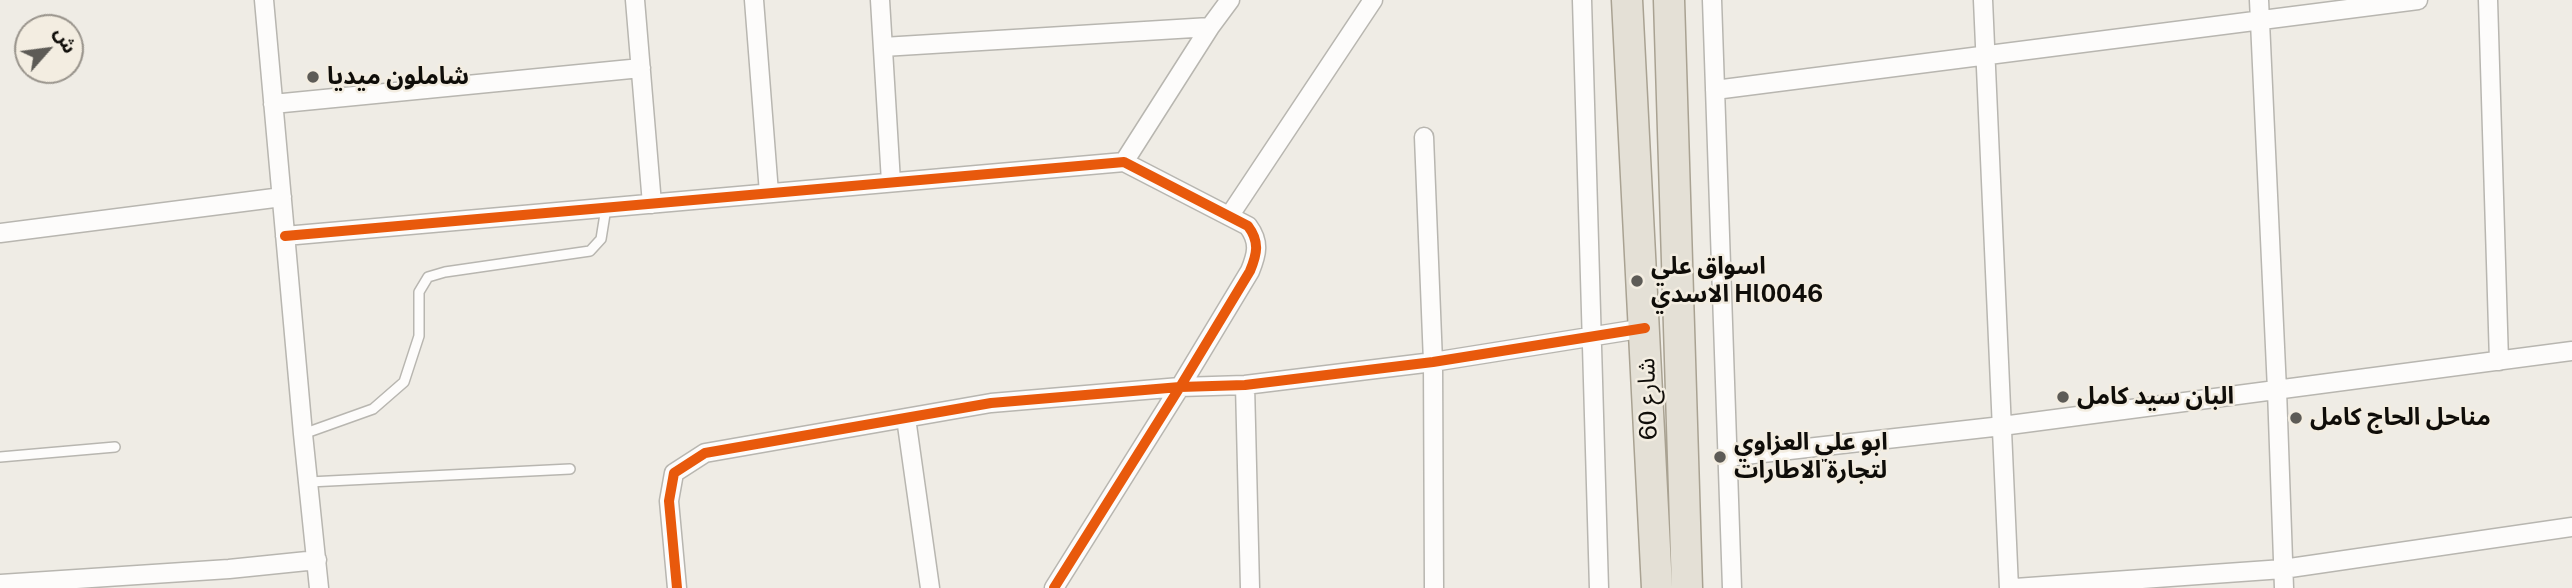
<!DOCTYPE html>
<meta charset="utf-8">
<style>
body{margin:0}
#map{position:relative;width:2572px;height:588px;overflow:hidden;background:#efece5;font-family:"Public Sans","Noto Sans Arabic",sans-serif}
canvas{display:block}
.north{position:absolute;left:14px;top:14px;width:70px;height:70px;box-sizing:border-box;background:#f3ede1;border:2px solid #98938b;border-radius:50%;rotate:62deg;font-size:19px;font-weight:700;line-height:28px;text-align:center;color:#0f0d09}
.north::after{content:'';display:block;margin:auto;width:24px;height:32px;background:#5d5b56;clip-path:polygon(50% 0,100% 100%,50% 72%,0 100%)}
</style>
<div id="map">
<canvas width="2572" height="588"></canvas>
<div class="north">ش</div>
</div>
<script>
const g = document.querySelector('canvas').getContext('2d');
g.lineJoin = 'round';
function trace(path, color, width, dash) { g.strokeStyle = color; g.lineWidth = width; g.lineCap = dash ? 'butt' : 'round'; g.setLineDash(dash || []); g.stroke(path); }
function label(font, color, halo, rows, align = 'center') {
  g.font = font + ' "Public Sans","Noto Sans Arabic",sans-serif'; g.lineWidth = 5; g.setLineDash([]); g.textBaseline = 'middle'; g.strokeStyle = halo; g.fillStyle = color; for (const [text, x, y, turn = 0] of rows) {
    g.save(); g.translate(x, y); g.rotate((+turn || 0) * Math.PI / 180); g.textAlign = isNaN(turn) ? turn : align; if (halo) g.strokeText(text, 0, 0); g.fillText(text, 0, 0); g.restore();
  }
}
const service = new Path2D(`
 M303,434L373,409L404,382L419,336V292L428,277L445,272L590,251L601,239L606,208
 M0,457L115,447
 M309,482L570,469`);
const minor = new Path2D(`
 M264,0L303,434L319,588
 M635,0L652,204
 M754,0L769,193
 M880,0L891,182
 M1582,0L1599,588
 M1712,0L1732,588
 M1983,0L2009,588
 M2259,0L2277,390L2284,588
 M2488,0L2499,361
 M883,47L1210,27
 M1715,90L2418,0
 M273,104L641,68
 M1424,137L1433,362L1434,588
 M1124,162L1210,27L1230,0
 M1230,215L1373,0
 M0,233L282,197
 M285,236L1124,162L1248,226C1260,242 1257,254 1250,271L1180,387L1054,588
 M1245,385L1250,588
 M906,418L930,588
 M1727,457L2002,426L2572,351
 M0,584L229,569L317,560
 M677,588L669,501L674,473L705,453L991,403L1180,387L1245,385L1433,362L1645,328
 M2015,588L2283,569L2572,527`);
const trunk = new Path2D(`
 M1627,0L1657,588
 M1669,0L1687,588`);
const cycleway = new Path2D(`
 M285,236L1124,162L1248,226C1260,242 1257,254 1250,271L1180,387L1054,588
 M677,588L669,501L674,473L705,453L991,403L1180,387L1245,385L1433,362L1645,328`);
const markers = [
 [313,77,7,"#5d5b56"],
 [1637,281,7,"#5d5b56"],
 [2063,397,7,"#5d5b56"],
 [2296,418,7,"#5d5b56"],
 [1720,457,7,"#5d5b56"]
];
const poiNames = [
 ["شاملون ميديا",327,77],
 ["اسواق علي",1651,267],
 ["الاسدي Hl0046",1651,295],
 ["البان سيد كامل",2077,397],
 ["مناحل الحاج كامل",2310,418],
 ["ابو علي العزاوي",1734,443],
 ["لتجارة الاطارات",1734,471]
];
const streetNames = [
 ["شارع 60",1648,399,-92]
];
trace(service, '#b8b6b0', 12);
trace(minor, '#b8b6b0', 21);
trace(trunk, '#a9a292', 33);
trace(service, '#fdfcfb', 9);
trace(minor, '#fdfcfb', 18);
trace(trunk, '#e4e0d6', 30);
trace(cycleway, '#e8590c', 10);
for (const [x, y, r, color] of markers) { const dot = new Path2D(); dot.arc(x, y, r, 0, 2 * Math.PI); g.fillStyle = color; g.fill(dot); trace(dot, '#f3ede1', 2.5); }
label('bold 24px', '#0f0d09', '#f3ede1', poiNames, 'left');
label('24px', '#0f0d09', '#f3ede1', streetNames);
</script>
